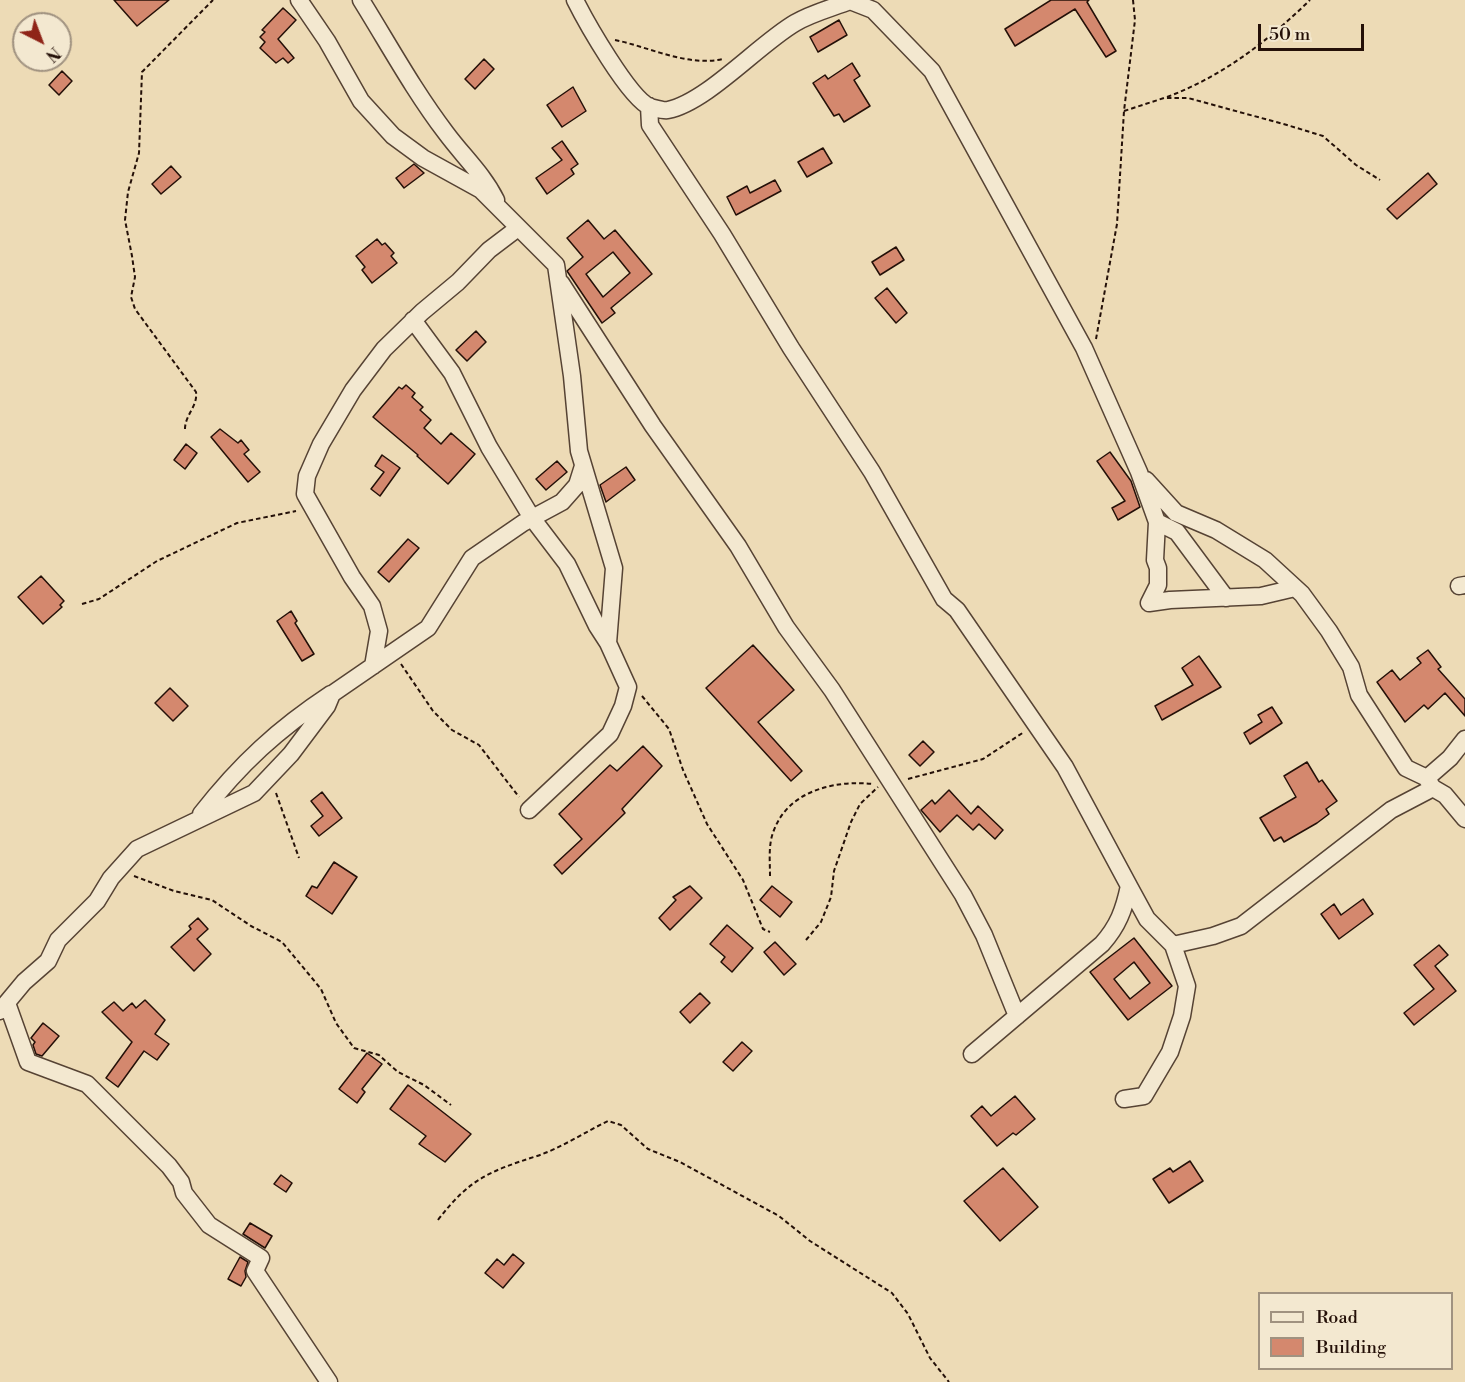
<!DOCTYPE html>
<style>
body{margin:0}
#map{position:relative;width:1465px;height:1382px;overflow:hidden;background:#eddbb6;font-family:"Libre Bodoni",serif}
canvas{display:block}
.legend{position:absolute;left:1258px;top:1292px;width:195px;height:78px;box-sizing:border-box;background:#f3e8d0;border:2px solid #a09280;margin:0;padding:8px 10px;list-style:none;font-size:18px;color:#241008}
.legend li{display:flex;align-items:center;gap:12px;height:30px}
.legend b{width:30px;border:2px solid #a09280}
.north{position:absolute;left:12px;top:12px;width:60px;height:60px;box-sizing:border-box;background:#f3e8d0;border:2px solid #a09280;border-radius:50%;rotate:138deg;font-size:16px;font-weight:700;line-height:24px;text-align:center;color:#241008}
.north::after{content:'';display:block;margin:auto;width:21px;height:27px;background:#8f2418;clip-path:polygon(50% 0,100% 100%,50% 72%,0 100%)}
.scale{position:absolute;left:1258px;top:24px;width:106px;height:27px;box-sizing:border-box;border:3px solid #241008;border-top:0;padding-left:8px;font-size:18px;line-height:21px;white-space:nowrap;color:#241008;-webkit-text-stroke:4px #f3e8d0;paint-order:stroke}
</style>
<div id="map">
<canvas width="1465" height="1382"></canvas>
<ul class="legend">
<li><b style="height:8px;background:#f3e8d0"></b>Road</li>
<li><b style="height:16px;background:#d4886e"></b>Building</li>
</ul>
<div class="north">N</div>
<div class="scale">50 m</div>
</div>
<script>
const g = document.querySelector('canvas').getContext('2d');
g.lineJoin = 'round';
function fill(path, color) { g.fillStyle = color; g.fill(path, 'evenodd'); }
function trace(path, color, width, dash) { g.strokeStyle = color; g.lineWidth = width; g.lineCap = dash ? 'butt' : 'round'; g.setLineDash(dash || []); g.stroke(path); }
const building = new Path2D(`
 M114,0H169L137,26Z
 M1051,0H1089L1087,2L1116,51L1106,57L1075,9L1015,46L1005,29Z
 M283,8L296,20L278,39L294,58L288,63L283,58L276,63L260,48L265,42L260,37L265,32L262,30Z
 M839,20L847,35L818,52L810,37Z
 M484,59L494,69L475,89L465,79Z
 M852,63L860,76L854,80L870,106L844,122L839,114L834,116L813,83L825,75L828,79Z
 M62,71L72,81L59,95L49,85Z
 M573,87L586,111L562,127L547,105Z
 M562,141L578,164L571,169L574,174L547,194L536,178L562,160L552,148Z
 M823,148L832,163L807,177L798,162Z
 M414,164L424,173L404,188L396,178Z
 M171,166L181,177L161,194L152,184Z
 M1428,173L1437,184L1397,219L1387,209Z
 M775,180L781,191L736,215L727,197L747,186L750,193Z
 M588,220L604,239L615,230L652,274L611,308L615,313L602,323L567,271L583,257L567,238ZM613,252L630,273L603,297L586,274Z
 M377,239L382,245L385,243L394,253L391,256L397,263L372,283L362,270L365,267L356,256Z
 M896,247L904,260L880,275L872,262Z
 M887,288L907,313L896,323L875,298Z
 M476,331L486,342L467,361L456,350Z
 M406,385L415,393L412,397L423,407L420,410L431,420L424,428L441,444L451,433L475,454L448,484L417,456L418,455L373,417L399,387L402,389Z
 M220,429L238,443L241,440L249,450L244,454L260,472L248,482L211,437Z
 M186,444L197,453L185,469L174,460Z
 M1110,452L1131,481L1140,507L1118,520L1112,508L1125,501L1097,461Z
 M382,455L400,468L380,496L371,489L384,472L375,466Z
 M557,461L567,472L546,490L536,479Z
 M626,467L635,480L606,502L600,485Z
 M408,539L419,548L389,582L378,572Z
 M41,576L64,601L60,605L62,607L43,624L18,597Z
 M291,611L297,621L295,623L314,654L302,661L277,621Z
 M753,645L794,690L758,722L802,771L791,781L706,688Z
 M1428,650L1441,667L1438,669L1465,699V716L1445,693L1428,709L1424,705L1405,722L1377,682L1392,670L1400,680L1421,663L1417,658Z
 M1199,656L1221,687L1162,720L1155,706L1193,685L1182,668Z
 M170,688L188,706L173,721L155,703Z
 M1272,707L1282,723L1250,744L1244,733L1262,722L1258,715Z
 M923,741L934,752L920,766L909,755Z
 M643,746L662,766L622,809L625,813L562,874L554,865L582,839L559,814L610,765L617,771Z
 M1307,762L1319,782L1322,780L1337,801L1326,809L1329,814L1317,823L1284,842L1281,837L1274,841L1260,818L1296,797L1284,776Z
 M949,790L971,814L978,806L1003,830L995,839L979,824L973,830L957,815L940,832L921,810L932,800L935,804Z
 M322,792L342,818L319,836L311,826L323,816L311,801Z
 M334,862L357,877L332,914L306,896L312,886L317,888Z
 M690,886L702,898L670,930L659,918L676,900L673,897Z
 M772,886L792,902L780,917L760,900Z
 M1363,899L1373,914L1339,939L1321,914L1334,904L1341,915Z
 M198,918L208,929L197,939L211,954L194,971L171,947L191,929L189,926Z
 M727,925L753,948L732,972L721,962L725,957L710,944Z
 M1134,938L1172,986L1128,1020L1090,972ZM1134,962L1150,983L1130,999L1114,979Z
 M775,942L796,964L784,975L764,952Z
 M1439,945L1448,955L1435,966L1456,991L1414,1025L1404,1013L1434,989L1414,965Z
 M700,993L710,1003L690,1023L680,1012Z
 M145,1000L165,1020L155,1034L169,1044L157,1060L144,1051L118,1087L106,1078L132,1042L102,1012L114,1002L123,1011L132,1003L136,1008Z
 M43,1023L59,1036L42,1056L36,1054L33,1045L35,1042L31,1038Z
 M742,1042L752,1051L733,1071L723,1062Z
 M367,1053L382,1064L362,1089L365,1092L357,1103L339,1089Z
 M408,1085L471,1134L445,1162L419,1144L426,1136L390,1109Z
 M1015,1096L1035,1119L1016,1135L1013,1133L997,1146L971,1116L982,1106L991,1116Z
 M1190,1161L1203,1181L1169,1203L1153,1179L1170,1168L1173,1172Z
 M1003,1168L1038,1207L1000,1241L964,1201Z
 M281,1175L292,1183L286,1192L274,1184Z
 M250,1223L272,1236L265,1248L243,1234Z
 M513,1254L524,1263L503,1288L485,1273L497,1259L504,1265Z
 M240,1257L248,1262L245,1271L246,1277L241,1286L228,1279Z`);
const path = new Path2D(`
 M615,40C649,47 688,67 723,59
 M1167,97C1223,76 1268,41 1310,0
 M1124,111L1164,98H1188L1287,125L1323,136L1356,165L1380,180
 M1096,339L1117,224L1124,111L1135,20L1133,0
 M185,429C185,415 198,406 196,392L135,309L131,297L135,277L132,256L125,220L128,192L139,153L142,72L213,0
 M82,604L99,599L157,561L237,523L296,511
 M401,664L433,711L452,730L479,745L519,797
 M642,696L669,729L683,770L707,824L743,880L763,929L770,932
 M908,779L983,759L1024,732
 M276,793L299,858
 M134,876L174,891L212,900L251,926L282,942L321,989L336,1023L354,1048L379,1055L398,1072L424,1085L451,1105
 M770,876C770,861 768,844 774,830C789,790 836,780 873,784
 M806,940L821,922L831,897L834,871L851,822L860,804L878,787
 M438,1220C469,1179 490,1171 537,1156C561,1148 585,1132 608,1121L621,1125L648,1149L680,1162L779,1216L810,1241L892,1293L908,1314L930,1358L949,1382`);
const street = new Path2D(`
 M299,0L327,41L361,101L393,136L423,158L481,190L556,265L572,376L579,451L614,568L608,643L628,687L623,706L610,734L529,810
 M361,0C389,45 414,91 446,133C463,156 483,174 496,200
 M575,0C586,22 629,98 650,107C655,108 663,111 668,110C707,102 759,44 795,23C812,13 832,8 850,1L873,10L932,71L1084,348L1139,472L1157,522L1155,560L1158,568V585L1149,603L1170,600L1261,596L1295,588
 M649,106L650,125L722,234L791,348L872,472L944,599L957,610L1065,767L1129,886C1124,910 1118,926 1102,944L972,1054
 M561,283L653,426L738,546L786,627L832,690L963,895L984,935L1017,1016
 M413,320L452,373L489,447L532,518L567,564L597,626L608,643
 M1146,480L1176,513L1216,530L1265,560L1302,594L1329,631L1351,667L1359,695L1406,768L1427,778L1450,758L1465,739
 M1157,522L1177,532L1226,598
 M1459,586L1465,585
 M373,666L379,631L372,606L352,577L305,494L307,476L321,444L353,390L384,349L422,312L458,282L489,250L518,228
 M1427,779L1433,788L1445,795L1465,819
 M201,814C240,764 278,729 331,694
 M1173,945L1213,936L1241,926L1391,810L1433,788
 M7,1003L28,1062L87,1084L169,1166L181,1182L184,1193L209,1225L261,1258L255,1271L329,1382
 M0,1011L24,982L48,961L58,940L97,901L111,878L137,849L254,793L291,754L327,706L332,694L428,628L472,558L523,523L562,502L577,485L583,466
 M1124,1099L1144,1096L1170,1052L1182,1016L1187,986L1173,945L1147,919L1129,886`);
fill(building, '#d4886e');
trace(building, '#241008', 1.5);
trace(street, '#564334', 19);
trace(path, '#241008', 2, [4.5, 3]);
trace(street, '#f3e8d0', 16);
</script>
